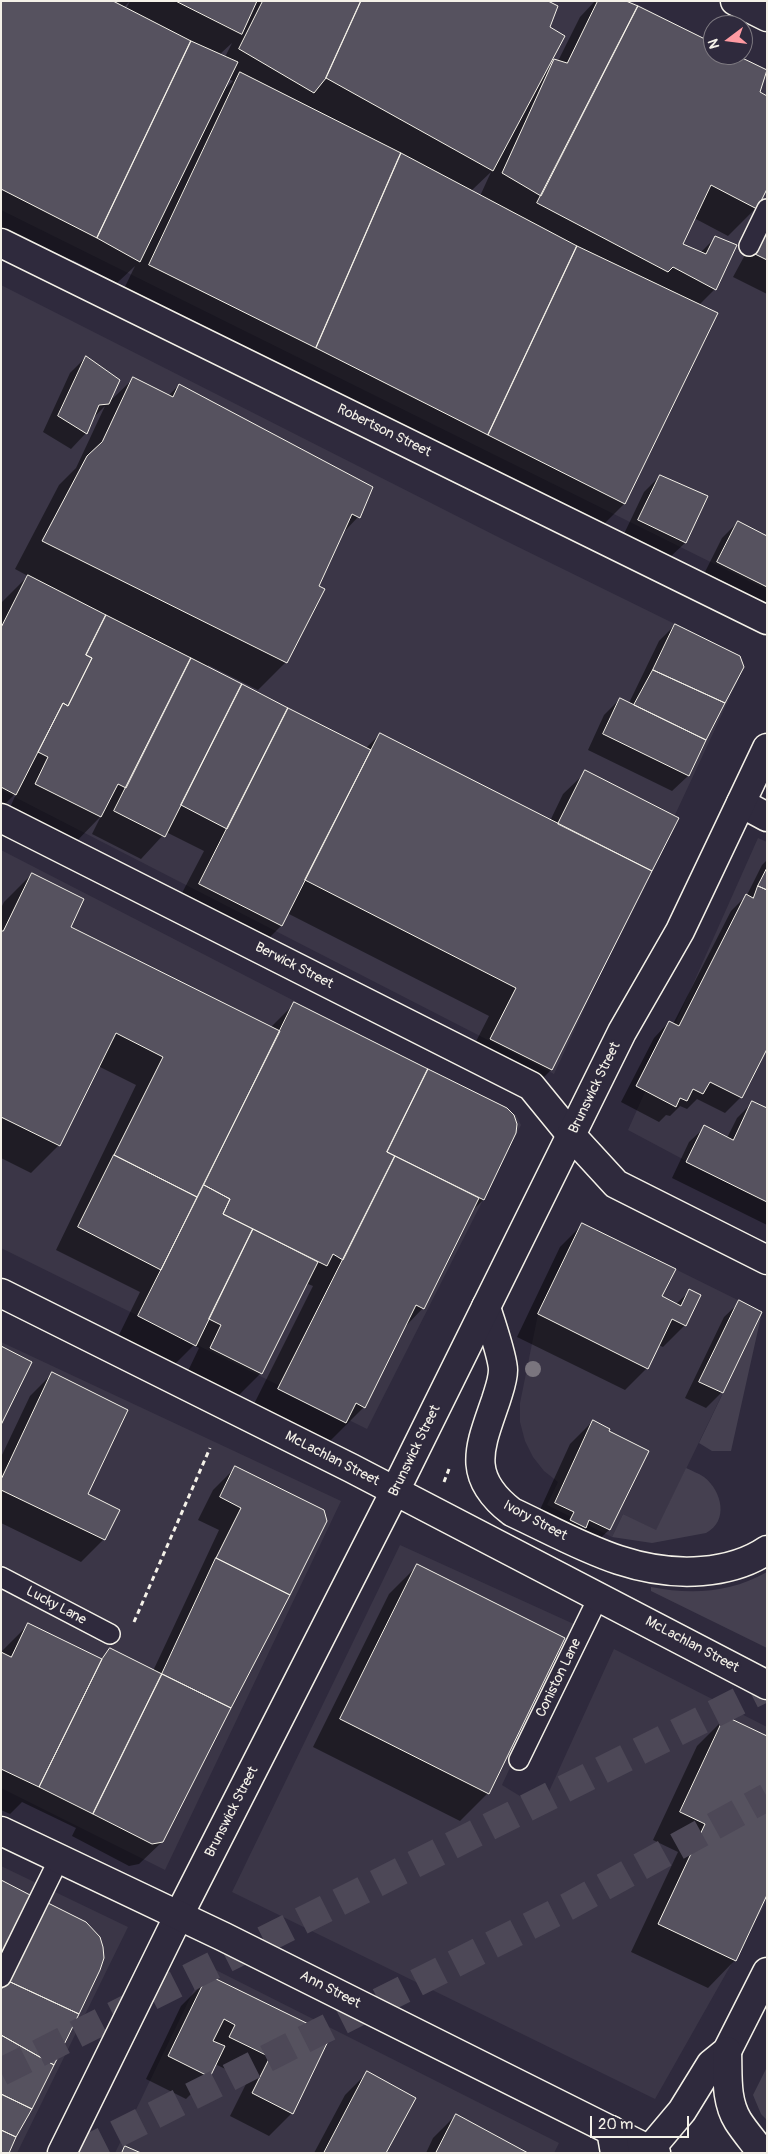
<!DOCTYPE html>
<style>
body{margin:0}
#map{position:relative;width:768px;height:2154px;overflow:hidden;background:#2f2a3d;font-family:Pangolin,sans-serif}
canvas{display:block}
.frame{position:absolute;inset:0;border:2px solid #f4f1e8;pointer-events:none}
.north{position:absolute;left:703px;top:15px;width:50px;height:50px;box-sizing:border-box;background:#2f2a3d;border:1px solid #7e7a81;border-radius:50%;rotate:255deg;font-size:14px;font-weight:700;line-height:20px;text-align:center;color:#f4f1e8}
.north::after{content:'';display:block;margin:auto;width:18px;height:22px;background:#ff9aa2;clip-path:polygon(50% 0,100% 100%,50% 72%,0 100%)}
.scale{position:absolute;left:590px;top:2116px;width:99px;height:22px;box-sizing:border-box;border:2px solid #f4f1e8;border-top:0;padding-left:6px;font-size:15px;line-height:18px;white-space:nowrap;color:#f4f1e8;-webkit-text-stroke:4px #2f2a3d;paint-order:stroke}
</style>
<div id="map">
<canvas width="768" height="2154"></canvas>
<div class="frame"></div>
<div class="north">N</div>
<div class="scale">20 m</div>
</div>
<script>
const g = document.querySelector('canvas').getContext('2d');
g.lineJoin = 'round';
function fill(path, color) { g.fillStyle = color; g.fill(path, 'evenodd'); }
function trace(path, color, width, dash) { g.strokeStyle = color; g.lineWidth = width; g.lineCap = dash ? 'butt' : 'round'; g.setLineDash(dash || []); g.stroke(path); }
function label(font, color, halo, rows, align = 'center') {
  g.font = font + ' Pangolin,sans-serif'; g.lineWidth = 4.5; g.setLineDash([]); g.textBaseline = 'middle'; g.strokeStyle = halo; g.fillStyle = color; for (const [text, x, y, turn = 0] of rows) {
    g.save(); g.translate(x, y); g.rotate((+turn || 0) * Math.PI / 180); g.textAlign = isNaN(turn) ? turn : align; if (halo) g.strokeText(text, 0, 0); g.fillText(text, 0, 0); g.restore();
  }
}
const built = new Path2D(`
 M1,1H631L713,43V55H737L767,70V590L1,210Z
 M1,285L504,540L740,656L744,667L554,1074L1,790Z
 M758,838L767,842V1204L628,1130Z
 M1,850L516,1115L521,1125L367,1429L1,1248Z
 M582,1223L762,1312L656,1531L623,1514L612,1537L547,1505L558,1482L544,1471L533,1457L525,1441L520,1422V1403L538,1314Z
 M1,1342L341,1501L165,1870L1,1788Z
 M400,1545L576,1625L502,1785L541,1809L614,1649L767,1727V1901L655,2099L232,1892Z
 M1,1866L128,1927L17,2153H1Z
 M206,1965L559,2143L554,2153H115Z`);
const green = new Path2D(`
 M762,1312L731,1451H712L699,1443Z
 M686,1468C692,1471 698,1473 704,1477C722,1491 729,1521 706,1533L652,1543L612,1537L623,1514L656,1530Z
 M767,1572V1648L651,1591V1587C691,1595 730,1593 767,1572Z
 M767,2067V2120L761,2114L753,2095Z`);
const shadow = new Path2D(`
 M1,1H130L123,8L126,9L130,1H545L549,28L547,68L555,60L558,61L580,17L595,1H622L713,45V55H733L767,72L759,93L756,208L728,236L694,218L681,245L700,253L716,237L715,289L699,305L716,313L624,504L596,532L122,293L135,266L117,283L73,260L68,265L1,231ZM232,43L225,57L219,55ZM228,79L233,81L223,91ZM491,172L480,196L471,191Z
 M767,214V294L733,277Z
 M86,357L108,403L133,379L168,396L179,385L358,517L342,534L286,662L258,690L208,665L207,668L366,748L380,734L550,821L563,794L586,772L677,819L551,1070L523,1098L463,1067L489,1016L287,913L281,926L253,954L172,912L204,851L166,832L141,859L92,834L101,816L73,845L8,812L17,792L1,808V603L28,576L15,569L59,485L76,468L105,406L92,419L86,433L71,449L43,432L70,373Z
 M660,476L706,497L685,543L669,558L623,536L644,492Z
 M738,522L767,537V609L702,578L722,538Z
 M675,625L742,666L688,776L672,791L588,750L604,715L620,699L629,703L659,641Z
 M767,860V1047L741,1097L725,1113L697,1099L687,1109L680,1106L670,1116L666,1115L659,1122L621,1102L654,1038L669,1022L673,1024L731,911L747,895L762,865Z
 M32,874L70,928L270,1028L295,1003L483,1200L471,1212L423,1308L404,1328L364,1407L329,1442L244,1424L313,1286L308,1284L303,1288L260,1374L238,1396L188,1371L199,1348L194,1345L172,1367L117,1339L140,1292L56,1250L136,1085L98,1066L59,1145L31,1173L1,1158V908L4,902Z
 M753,1102L767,1109V1225L672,1178L689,1142L705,1127L727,1138L737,1118Z
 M583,1224L661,1297L676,1304L690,1291L685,1325L663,1347L658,1345L647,1368L625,1390L517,1337L560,1247Z
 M740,1302L722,1392L706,1408L685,1398L724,1317Z
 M53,1373L87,1495L104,1539L81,1562L1,1523V1457L30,1396Z
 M593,1421L607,1431L647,1451L609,1530L586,1552L533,1525L570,1444Z
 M236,1467L323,1511L162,1842L139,1864L129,1866L72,1836L76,1828L22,1802L10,1814L1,1810V1652L28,1625L100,1660L110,1650L153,1671L219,1530L198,1520L213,1490Z
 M417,1566L488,1793L460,1821L313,1747L389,1594Z
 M725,1718L735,1960L708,1988L631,1952L678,1852L653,1840L697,1746Z
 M204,1983L329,2036L292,2113L269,2136L230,2116L248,2080L215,2064L209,2076L186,2099L146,2079L181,2006Z
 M367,2073L385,2153H314L345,2095Z
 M456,2115L526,2153H426L433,2138Z`);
const building = new Path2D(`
 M1,1H113L191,41L97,238L1,189Z
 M176,1H257L242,34Z
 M263,1H361L326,78L314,93L239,49Z
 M361,1H548L558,6L550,27L565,36L493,171L326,78Z
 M598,1H626L638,6L541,196L502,173L554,59L567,63Z
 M638,6L713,43V55H736L767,70L760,92L767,96V189L757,209L711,185L683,244L706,254L715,236L737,245L716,290L673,267L668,272L537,203Z
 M191,41L238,62L140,262L97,238Z
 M240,72L401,153L316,348L149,265Z
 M401,153L577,246L488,435L316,348Z
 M767,231V260L755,254Z
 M577,246L718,313L625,504L488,435Z
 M86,356L120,380L109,404L99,405L87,434L58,416Z
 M133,377L173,397L179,384L373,487L360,518L352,514L319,586L325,589L287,663L42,541L87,456L102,442Z
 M660,475L708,496L686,543L638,520Z
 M738,521L767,536V587L717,562Z
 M28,575L106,615L86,655L92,658L68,706L63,703L16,795L1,787V628Z
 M106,615L191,658L126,788L118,784L101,817L35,784L48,757L38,752L63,703L68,706L92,658L86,655Z
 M675,624L740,656L744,667L725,703L653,670Z
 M191,658L242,684L165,837L114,811Z
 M653,670L725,703L706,740L634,705Z
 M242,684L288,708L227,829L181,805Z
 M620,698L706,740L689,776L603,734Z
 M288,708L371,750L282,926L199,884Z
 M380,733L652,871L552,1070L490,1039L516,988L305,880Z
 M585,770L679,818L652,871L558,824Z
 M767,868V890L758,886Z
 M32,873L84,899L71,927L280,1031L197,1197L114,1155L163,1057L116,1033L60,1146L1,1117V931H3Z
 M758,886L767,890V1049L742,1098L710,1082L703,1094L693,1089L687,1101L680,1098L676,1107L636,1086L669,1021L679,1026L746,894L753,898Z
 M294,1002L428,1069L387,1152L395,1156L343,1260L333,1254L327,1266L223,1214L230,1199L204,1185Z
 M428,1069L507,1108L514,1115L517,1124L516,1133L484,1200L387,1152Z
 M752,1101L767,1108V1202L686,1162L704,1125L733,1140Z
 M114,1155L197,1197L161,1270L78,1227Z
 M395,1156L479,1198L424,1309L416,1305L365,1408L356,1403L346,1423L278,1389Z
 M204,1185L230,1199L223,1214L253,1229L196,1346L138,1316Z
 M582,1223L676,1269L662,1296L681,1306L689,1289L701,1295L686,1326L672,1319L648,1369L538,1314Z
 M253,1229L318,1262L262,1374L210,1348L221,1325L209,1319Z
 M739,1300L762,1312L723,1393L699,1382Z
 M1,1346L32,1362L1,1425Z
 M52,1372L128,1410L88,1494L120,1510L105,1540L1,1490V1480Z
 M593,1420L610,1429L609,1431L649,1451L610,1530L589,1520L586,1528L570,1520L574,1512L555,1503Z
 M235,1466L324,1510L327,1521L290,1595L216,1558L241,1508L220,1497Z
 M216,1558L290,1595L231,1708L162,1674Z
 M417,1564L565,1638L489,1794L340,1719Z
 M28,1623L102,1659L39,1787L1,1769V1652L11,1657Z
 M110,1648L162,1674L93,1814L39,1787L102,1659Z
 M162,1674L231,1708L163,1842L152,1844L93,1814Z
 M725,1716L767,1736V1895L736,1961L658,1924L705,1824L680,1812Z
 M1,1880L32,1896L1,1957Z
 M44,1901L86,1922L100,1937L103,1947L104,1958L100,1970L79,2014L6,1980Z
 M214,1978L331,2035L293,2114L252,2093L270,2057L229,2037L235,2025L224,2019L213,2041L225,2046L210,2077L168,2056L204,1982Z
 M6,1980L79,2014L54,2065L1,2035V1991Z
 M1,2035L54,2065L32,2109L1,2094Z
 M367,2071L416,2098L386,2153H324Z
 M1,2094L32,2109L16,2137L1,2130Z
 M456,2114L528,2153H436Z
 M1,2130L16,2137L9,2153H1Z
 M125,2146L141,2153H122Z`);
const motorwayTunnel = new Path2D(`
 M1,2072L767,1687
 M79,2153L567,1907L767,1797`);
const path = new Path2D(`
 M444,1482L449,1469
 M134,1622L210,1448`);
const service = new Path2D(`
 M749,246L767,209
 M1,1577L110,1634
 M519,1760L599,1596
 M1,1977L59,1859`);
const pedestrian = new Path2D(`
 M62,2153L179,1915`);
const minor = new Path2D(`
 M735,1L767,17
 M1,243L767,620
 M741,803L767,817
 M1,818L531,1086L571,1135
 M650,2149L682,2111L711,2064L727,2051L767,1972`);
const tertiary = new Path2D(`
 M486,1307C490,1321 503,1357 503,1370C503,1380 499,1390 496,1400C480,1447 465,1476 512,1512C574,1541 631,1577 702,1571C725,1569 748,1563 767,1550`);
const secondary = new Path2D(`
 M571,1135L616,1184L767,1260
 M1,1293L351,1468L767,1685
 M179,1915L395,1491L622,1032L680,931L767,748`);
const primary = new Path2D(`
 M1,1831L224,1937L656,2153`);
const trunk = new Path2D(`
 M727,2051C728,2074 725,2100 738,2121C745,2132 754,2142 762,2153
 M611,2130L615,2153`);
const trees = [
 [533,1369]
];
const streetNames = [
 ["Robertson Street",384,431,26],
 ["Berwick Street",294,966,27],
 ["Brunswick Street",595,1088,-64],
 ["Brunswick Street",415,1451,-64],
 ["McLachlan Street",332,1459,27],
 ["Ivory Street",535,1521,28],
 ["Lucky Lane",56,1606,28],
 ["McLachlan Street",692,1645,28],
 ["Coniston Lane",559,1678,-64],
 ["Brunswick Street",232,1812,-63],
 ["Ann Street",330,1990,27]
];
fill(built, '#3b3647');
fill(green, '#454050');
fill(shadow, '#0007');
fill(building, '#56525f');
trace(building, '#f4f1e8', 1);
trace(motorwayTunnel, '#4d4857', 28, [28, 14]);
trace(service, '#f4f1e8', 22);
trace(pedestrian, '#f4f1e8', 31);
trace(minor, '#f4f1e8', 31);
trace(tertiary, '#f4f1e8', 31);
trace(secondary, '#f4f1e8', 31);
trace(primary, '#f4f1e8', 31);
trace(trunk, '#f4f1e8', 31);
trace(path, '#f4f1e8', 3, [5, 4]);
trace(service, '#2f2a3d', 19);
trace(pedestrian, '#2f2a3d', 28);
trace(minor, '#2f2a3d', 28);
trace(tertiary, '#2f2a3d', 28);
trace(secondary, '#2f2a3d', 28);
trace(primary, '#2f2a3d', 28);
trace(trunk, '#2f2a3d', 28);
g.fillStyle = '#7a757e';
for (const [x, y] of trees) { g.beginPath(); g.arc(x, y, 8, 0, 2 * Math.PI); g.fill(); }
label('14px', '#f4f1e8', '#2f2a3d', streetNames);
</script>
